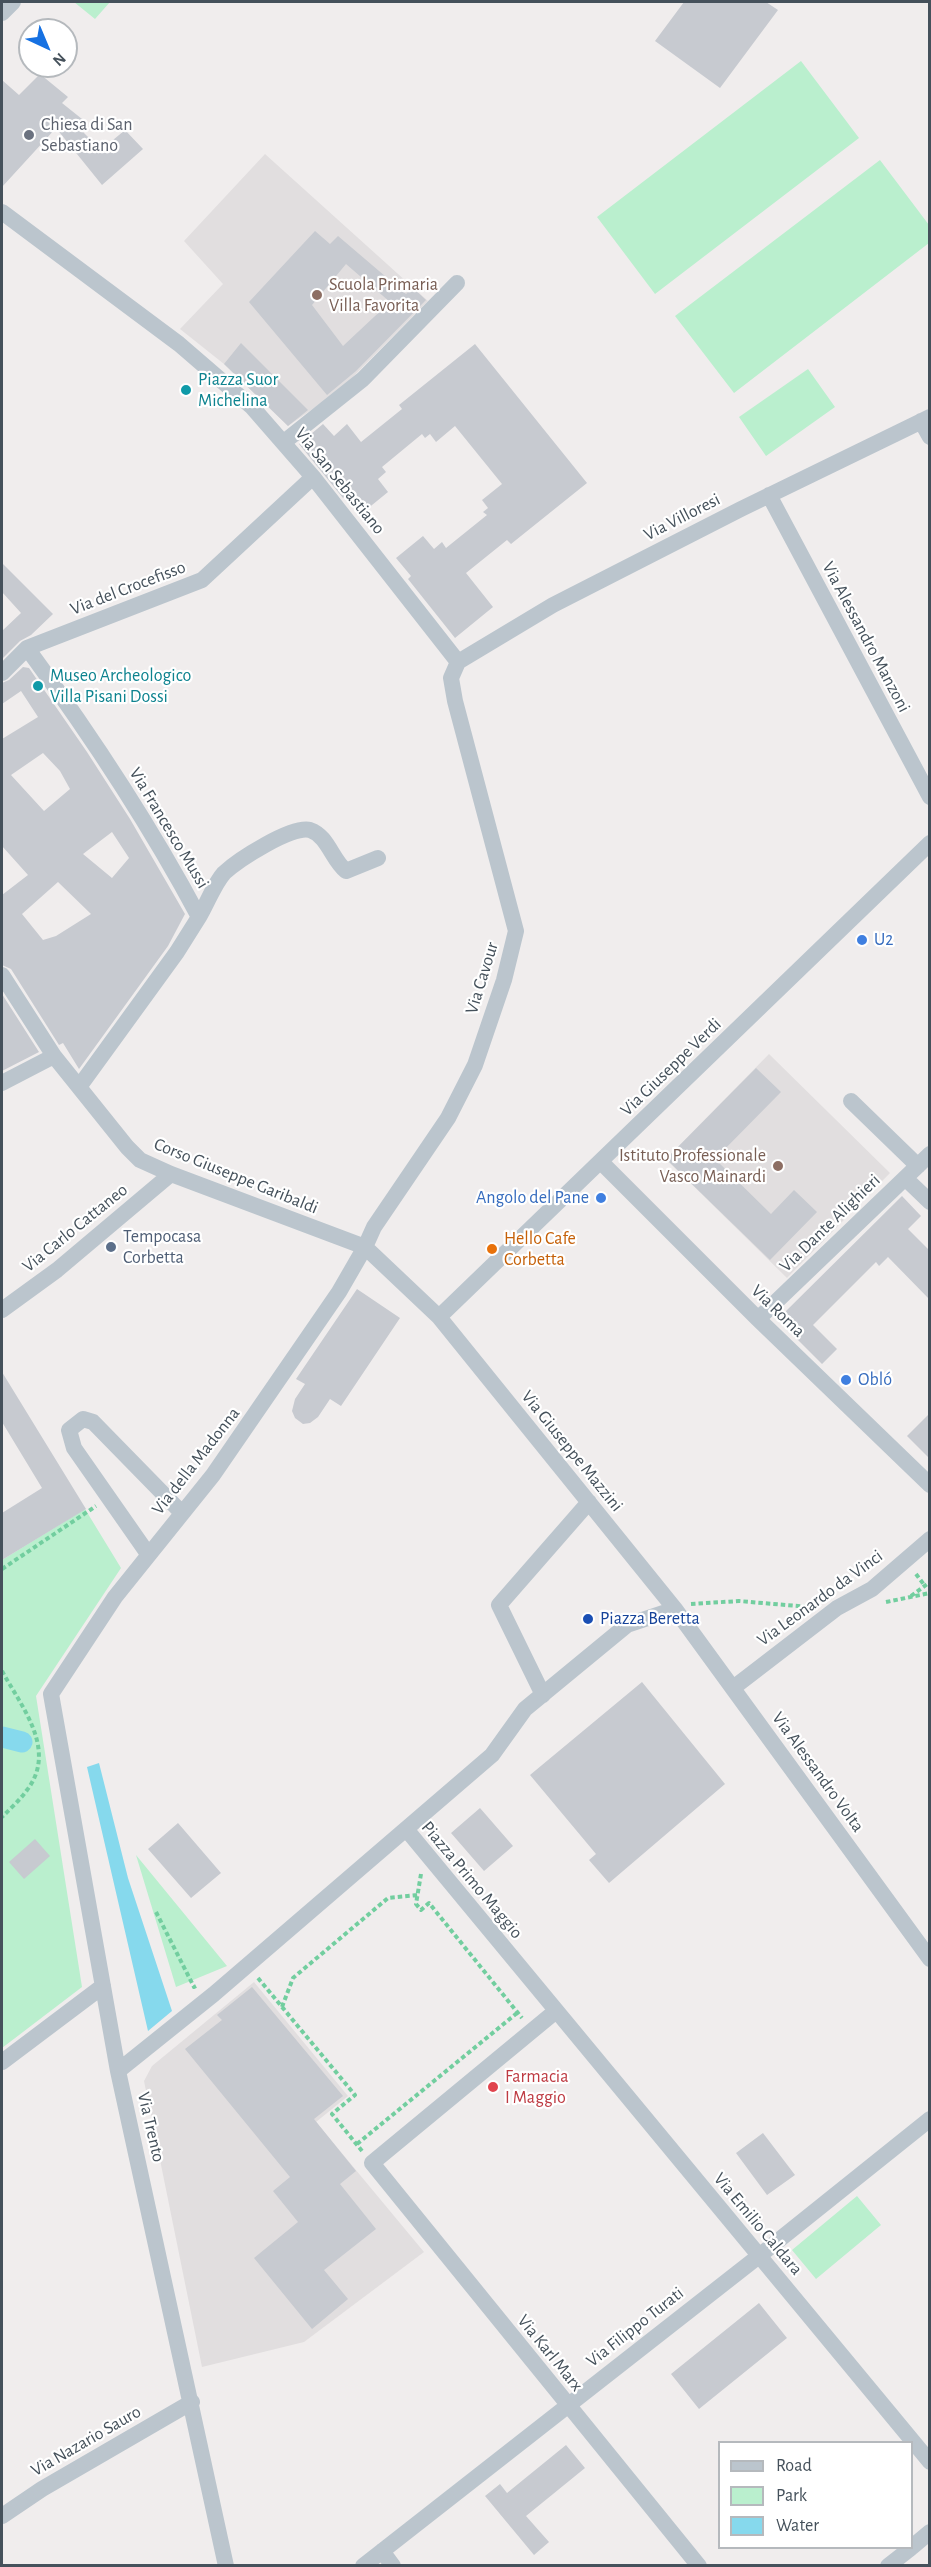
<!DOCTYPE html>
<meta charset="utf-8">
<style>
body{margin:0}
#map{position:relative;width:931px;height:2567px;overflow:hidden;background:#f0eded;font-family:"Alegreya Sans",sans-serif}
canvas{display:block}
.frame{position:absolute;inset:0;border:3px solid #45515b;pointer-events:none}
.legend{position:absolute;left:718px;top:2441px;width:195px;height:108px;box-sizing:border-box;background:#fff;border:2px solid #b5b9bd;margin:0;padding:8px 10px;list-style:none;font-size:18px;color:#45515b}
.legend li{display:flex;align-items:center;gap:12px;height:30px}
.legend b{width:30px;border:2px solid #b5b9bd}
.north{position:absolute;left:18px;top:18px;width:60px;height:60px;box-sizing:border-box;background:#fff;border:2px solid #b5b9bd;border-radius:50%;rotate:136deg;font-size:16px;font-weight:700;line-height:24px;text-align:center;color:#45515b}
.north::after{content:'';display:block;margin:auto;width:21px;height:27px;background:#1671e2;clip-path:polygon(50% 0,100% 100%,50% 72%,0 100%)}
</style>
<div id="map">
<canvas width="931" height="2567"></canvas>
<div class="frame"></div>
<ul class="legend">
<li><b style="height:8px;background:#bbc5cd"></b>Road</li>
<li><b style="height:16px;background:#baefce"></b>Park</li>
<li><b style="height:16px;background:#86d9ed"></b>Water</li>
</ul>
<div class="north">N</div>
</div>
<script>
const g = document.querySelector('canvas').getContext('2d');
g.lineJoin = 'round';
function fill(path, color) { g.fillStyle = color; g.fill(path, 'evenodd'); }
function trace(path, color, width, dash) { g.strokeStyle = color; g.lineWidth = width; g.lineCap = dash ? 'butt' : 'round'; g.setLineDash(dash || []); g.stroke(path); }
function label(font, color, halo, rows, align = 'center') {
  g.font = font + ' "Alegreya Sans",sans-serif'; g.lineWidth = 4.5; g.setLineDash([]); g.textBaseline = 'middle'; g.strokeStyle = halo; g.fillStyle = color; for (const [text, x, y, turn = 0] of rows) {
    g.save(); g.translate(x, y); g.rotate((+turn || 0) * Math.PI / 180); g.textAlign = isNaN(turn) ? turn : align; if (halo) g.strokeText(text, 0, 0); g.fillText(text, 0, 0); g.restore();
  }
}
const education = new Path2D(`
 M265,154L428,301L340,390L288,426L224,364L180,329L223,284L184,241Z
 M769,1054L890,1173L787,1278L666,1159Z
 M254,1982L348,2096L316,2122L424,2252L304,2342L202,2367L144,2081L152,2066Z`);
const green = new Path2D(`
 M74,2H110L95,19Z
 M801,61L859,138L655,294L597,217Z
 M880,160L929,225V243L734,393L675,316Z
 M808,369L835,407L766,456L739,417Z
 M85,1509L121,1568L36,1696L82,1987L2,2048V1560Z
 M136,1855L227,1966L176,1987Z
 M857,2196L881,2225L816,2279L792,2250Z`);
const water = new Path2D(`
 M99,1763L128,1878L172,2011L148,2031L87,1767Z`);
const canal = new Path2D(`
 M2,1737L22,1742`);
const building = new Path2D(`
 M684,2H766L778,10L720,88L655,41Z
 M40,74L68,97L62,103L82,119L76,125L101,150L125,130L143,149L102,185L56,128L2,187V80L19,95Z
 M315,231L330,244L338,236L406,294L413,288L426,300L356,371L327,395L249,302ZM346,264L390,302L343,346L312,305Z
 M241,343L308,410L288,426L224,364Z
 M475,344L587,483L511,544L507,540L466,573L493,607L455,638L408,579L411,576L396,558L423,536L434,549L442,542L446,548L487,515L483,512L488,508L482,500L502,484L455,426L436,442L430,434L425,438L422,434L382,467L386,472L378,479L388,492L361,514L346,495L343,498L299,444L323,424L334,436L347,424L361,442L402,409L399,405Z
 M2,563L53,614L31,635L20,641L2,659V631L21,613L2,592Z
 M23,667L29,668L87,752L130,819L185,914L168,946L79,1069L63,1043L59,1045L11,969L2,965V895L28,875L2,846V739L38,717L21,691L2,704V683L9,680ZM43,753L60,771L70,789L44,811L11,775ZM112,832L129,858L112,878L83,854ZM58,882L91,914L56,936L43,940L22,914Z
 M2,994L39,1052L2,1071Z
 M756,1068L781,1092L715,1159L771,1214L794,1190L817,1212L770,1260L666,1159Z
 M902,1196L921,1216L908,1229L930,1251V1300L888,1257L879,1266L876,1262L813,1325L837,1349L822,1364L782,1324V1315Z
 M357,1289L400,1318L341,1406L330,1399L318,1417L310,1423L303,1424L295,1418L292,1411L295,1399L305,1384L296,1379Z
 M2,1372L86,1509L2,1560V1513L42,1488L2,1422Z
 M930,1413V1459L907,1436Z
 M642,1682L725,1784L609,1883L589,1860L596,1854L530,1775Z
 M480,1808L513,1846L484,1871L451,1833Z
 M178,1823L221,1873L191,1898L148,1849Z
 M35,1839L50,1856L24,1879L9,1862Z
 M252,1987L343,2096L314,2119L356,2171L340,2184L376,2229L324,2270L348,2299L312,2329L254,2258L298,2222L273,2191L290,2177L185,2049L222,2020L217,2015Z
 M763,2133L795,2175L767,2195L736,2153Z
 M759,2303L787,2338L699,2409L671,2374Z
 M566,2445L585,2468L526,2516L549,2542L534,2555L485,2496L500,2484L507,2493Z`);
const path = new Path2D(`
 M2,1569L96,1506
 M916,1574L925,1586
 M911,1596L930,1582
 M886,1602L930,1593
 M691,1604L739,1601L809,1607
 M2,1671C21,1706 58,1750 27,1790C20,1800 10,1809 2,1817
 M421,1874L416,1904L421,1910L429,1903L522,2018
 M156,1912L194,1987L196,1986
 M258,1978L355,2095L332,2114L362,2151
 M282,2007L293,1978L388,1898L418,1895
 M357,2144L517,2013`);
const street = new Path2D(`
 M2,13L13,2
 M2,212L179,344L252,407L313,477L458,662
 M921,421L930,437
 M284,442L363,379L457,283
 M769,495L930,797
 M27,648C90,734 149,823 199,917L177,952L79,1087
 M458,662L553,605L741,509L930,417
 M2,673L27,648L202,580L313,477
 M199,917C207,904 214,884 224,873C238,860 292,825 310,830C328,836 332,860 346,871L378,858
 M2,975L54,1056L127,1147L140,1160L171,1174L365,1247L439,1317L675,1609L930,1959
 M2,1083L54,1056
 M851,1101L918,1166
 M601,1162L758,1319L930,1485
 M905,1178L930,1202
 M2,1310L57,1270L171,1174
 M439,1317L930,843
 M758,1319L930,1154
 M148,1554L74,1448L69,1430L83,1419L93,1422L182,1513
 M733,1688L837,1608L872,1589L930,1539
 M543,1695L499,1605L589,1502
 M406,1829L930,2462
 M556,2011L372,2163L699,2566
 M2,2062L103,1986
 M118,2071L214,1994L492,1755L525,1709L627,1625L675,1609
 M2,2516L42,2489L192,2402
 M912,2547L930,2532
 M382,2551L393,2566
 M226,2566L118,2071L51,1694L115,1597L213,1475L339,1292L365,1247L374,1227L448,1118L475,1065L504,980L516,931L455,701L451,678L458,662
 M363,2566L759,2256L930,2119
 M888,2566L911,2548`);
const markers = [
 [29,135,6,"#6b7280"],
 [317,295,6,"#8d6e63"],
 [186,390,6,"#0f9aa8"],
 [38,686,6,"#0f9aa8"],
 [862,940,6,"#3f7fe0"],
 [778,1166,6,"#8d6e63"],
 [601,1198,6,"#3f7fe0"],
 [111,1247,6,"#5c6f8a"],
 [492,1249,6,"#e8710a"],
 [846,1380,6,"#3f7fe0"],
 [588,1619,6,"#1a4fb4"],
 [493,2087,6,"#e0444e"]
];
const worshipNames = [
 ["Chiesa di San",41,125],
 ["Sebastiano",41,146]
];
const educationNames = [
 ["Scuola Primaria",329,285],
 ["Villa Favorita",329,306],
 ["Istituto Professionale",766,1156,"right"],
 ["Vasco Mainardi",766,1177,"right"]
];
const cultureNames = [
 ["Piazza Suor",198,380],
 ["Michelina",198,401],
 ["Museo Archeologico",50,676],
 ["Villa Pisani Dossi",50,697]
];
const streetNames = [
 ["Via San Sebastiano",340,481,51],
 ["Via Villoresi",682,517,-27],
 ["Via del Crocefisso",128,588,-21],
 ["Via Alessandro Manzoni",866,637,62],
 ["Via Francesco Mussi",169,828,59],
 ["Via Cavour",482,978,-73],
 ["Via Giuseppe Verdi",671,1067,-44],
 ["Corso Giuseppe Garibaldi",236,1176,22],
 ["Via Dante Alighieri",830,1223,-44],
 ["Via Carlo Cattaneo",75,1228,-39],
 ["Via Roma",778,1311,44],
 ["Via Giuseppe Mazzini",572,1451,51],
 ["Via della Madonna",196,1461,-52],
 ["Via Leonardo da Vinci",820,1598,-36],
 ["Via Alessandro Volta",818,1772,54],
 ["Piazza Primo Maggio",472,1880,50],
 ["Via Trento",151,2127,77],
 ["Via Emilio Caldara",758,2224,50],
 ["Via Filippo Turati",635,2327,-38],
 ["Via Karl Marx",550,2353,51],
 ["Via Nazario Sauro",86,2441,-30]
];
const shopNames = [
 ["U2",874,940],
 ["Angolo del Pane",589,1198,"right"],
 ["Obló",858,1380]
];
const serviceNames = [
 ["Tempocasa",123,1237],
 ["Corbetta",123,1258]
];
const foodNames = [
 ["Hello Cafe",504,1239],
 ["Corbetta",504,1260]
];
const transitNames = [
 ["Piazza Beretta",600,1619]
];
const healthNames = [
 ["Farmacia",505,2077],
 ["I Maggio",505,2098]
];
fill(education, '#e1dedf');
fill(green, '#baefce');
fill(water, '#86d9ed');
trace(canal, '#86d9ed', 21);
fill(building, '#c7cad0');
trace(path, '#72ce9f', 4, [4.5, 3]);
trace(street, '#bbc5cd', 16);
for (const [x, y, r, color] of markers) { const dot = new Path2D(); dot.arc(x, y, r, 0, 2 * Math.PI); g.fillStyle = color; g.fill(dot); trace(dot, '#fff', 2); }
label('18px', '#5b616d', '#fff', worshipNames, 'left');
label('18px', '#785e54', '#fff', educationNames, 'left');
label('18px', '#0d838f', '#fff', cultureNames, 'left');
label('18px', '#45515b', '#fff', streetNames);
label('18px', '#366cbe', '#fff', shopNames, 'left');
label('18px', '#4e5e75', '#fff', serviceNames, 'left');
label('18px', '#c56008', '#fff', foodNames, 'left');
label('18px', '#164399', '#fff', transitNames, 'left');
label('18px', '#be3a42', '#fff', healthNames, 'left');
</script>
